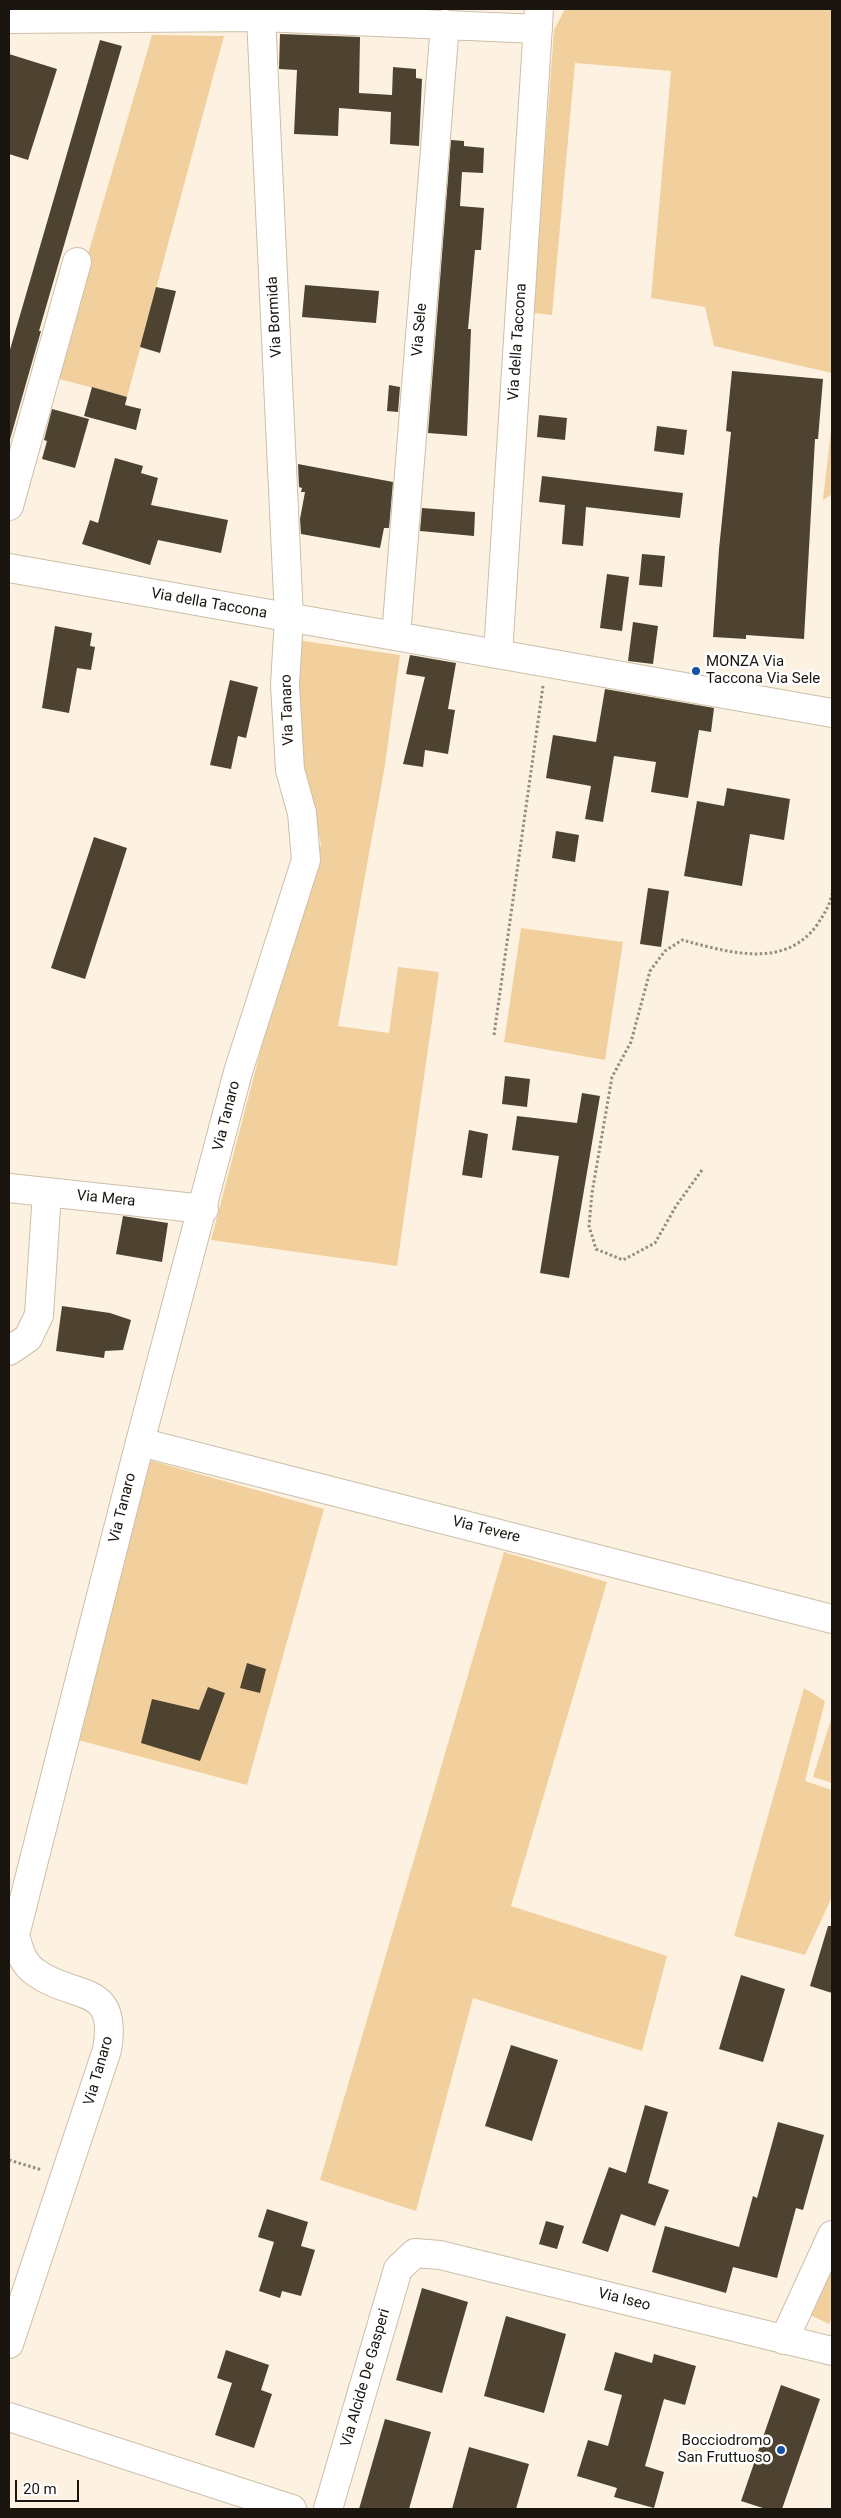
<!DOCTYPE html>
<style>
body{margin:0}
#map{position:relative;width:841px;height:2518px;overflow:hidden;background:#fdf2e1;font-family:Roboto,sans-serif}
canvas{display:block}
.frame{position:absolute;inset:0;border:10px solid #1a150e;pointer-events:none}
.scale{position:absolute;left:15px;top:2480px;width:64px;height:22px;box-sizing:border-box;border:2px solid #1a150e;border-top:0;padding-left:6px;font-size:15px;line-height:18px;white-space:nowrap;color:#1a150e;-webkit-text-stroke:4px #fff;paint-order:stroke}
</style>
<div id="map">
<canvas width="841" height="2518"></canvas>
<div class="frame"></div>
<div class="scale">20 m</div>
</div>
<script>
const g = document.querySelector('canvas').getContext('2d');
g.lineJoin = 'round';
function fill(path, color) { g.fillStyle = color; g.fill(path, 'evenodd'); }
function trace(path, color, width, dash) { g.strokeStyle = color; g.lineWidth = width; g.lineCap = dash ? 'butt' : 'round'; g.setLineDash(dash || []); g.stroke(path); }
function label(font, color, halo, rows, align = 'center') {
  g.font = font + ' Roboto,sans-serif'; g.lineWidth = 5; g.setLineDash([]); g.textBaseline = 'middle'; g.strokeStyle = halo; g.fillStyle = color; for (const [text, x, y, turn = 0] of rows) {
    g.save(); g.translate(x, y); g.rotate((+turn || 0) * Math.PI / 180); g.textAlign = isNaN(turn) ? turn : align; if (halo) g.strokeText(text, 0, 0); g.fillText(text, 0, 0); g.restore();
  }
}
const green = new Path2D(`
 M565,9H832V373L714,346L705,307L651,298L671,71L575,63L552,315L533,313L554,30Z
 M152,35L224,36L127,397L52,377Z
 M832,422V494L823,500V499Z
 M297,640L400,655L385,765L338,1026L389,1033L398,967L439,972L397,1266L211,1240L278,984L321,844L298,738Z
 M521,928L623,942L605,1060L504,1042Z
 M149,1460L324,1509L247,1785L78,1740Z
 M504,1552L607,1582L511,1906L667,1956L642,2051L473,1998L416,2211L320,2180Z
 M804,1688L825,1701L805,1781L832,1790V1897L805,1955L734,1936Z
 M832,1716V1783L813,1777Z
 M832,2263V2317L829,2324L808,2314Z`);
const building = new Path2D(`
 M280,34L360,37L359,93L392,95L393,67L416,69V78L422,79L419,146L390,144L391,112L339,108L338,136L294,134L297,70L279,69Z
 M100,40L122,46L39,331H41L9,443V353Z
 M9,54L57,69L28,160L9,154Z
 M451,140L464,141V146L484,148L483,173L462,172L460,206L484,208L481,250H475L468,329H471L467,436L428,433Z
 M305,285L379,291L376,323L302,317Z
 M156,287L176,291L160,353L140,347Z
 M732,371L823,379L818,439H815L804,639L746,635V639L713,637L719,549L731,432L726,431Z
 M389,385L400,387L398,412L387,411Z
 M92,387L127,397L125,405L141,409L136,430L84,416Z
 M52,409L89,419L75,468L42,459L47,441L44,440Z
 M539,415L567,418L565,440L537,437Z
 M657,426L687,430L684,455L654,451Z
 M115,458L143,466L141,473L158,478L151,505L228,520L221,553L158,540L150,565L82,544L90,520L98,523Z
 M298,464L393,482L389,528H384L380,548L301,534L300,519L305,492H301L302,488L299,487Z
 M542,476L683,493L680,518L586,507L583,546L562,544L565,505L539,502Z
 M422,508L475,512L474,536L420,531Z
 M642,554L665,556L662,587L639,585Z
 M607,574L629,577L622,631L600,628Z
 M633,622L658,626L653,664L628,661Z
 M55,626L92,633L90,646L95,647L91,670L77,668L69,713L42,708Z
 M410,655L456,663L448,709L455,710L448,754L425,750L423,767L403,764L425,677L406,674Z
 M230,680L258,687L246,738L238,736L231,769L210,765Z
 M605,689L714,708L711,732L699,730L688,798L651,792L656,762L614,756L603,822L585,819L591,786L546,778L553,735L596,742Z
 M727,788L790,799L784,840L750,834L742,886L684,876L697,801L724,806Z
 M556,831L579,835L575,862L552,858Z
 M94,837L127,848L85,979L51,968Z
 M648,888L669,891L661,947L640,944Z
 M505,1076L530,1079L527,1107L502,1104Z
 M582,1093L600,1096L569,1278L540,1273L559,1156L512,1150L517,1116L577,1123Z
 M469,1130L488,1134L482,1178L462,1175Z
 M123,1216L168,1223L162,1262L116,1254Z
 M62,1306L110,1313L131,1320L123,1350L105,1351L104,1358L56,1351Z
 M247,1663L266,1669L260,1693L240,1688Z
 M208,1687L225,1693L200,1761L141,1743L152,1699L199,1710Z
 M828,1926H832V1993L810,1986Z
 M741,1975L785,1989L763,2062L719,2049Z
 M511,2045L558,2060L532,2141L485,2126Z
 M645,2105L668,2112L648,2183L669,2190L655,2226L621,2214L608,2252L582,2243L609,2167L626,2173Z
 M778,2122L824,2135L803,2210L796,2208L777,2278L733,2267L726,2293L652,2272L665,2226L739,2247L753,2196L757,2198Z
 M267,2209L308,2222L301,2246L315,2250L301,2296L282,2291L280,2298L259,2291L274,2242L258,2237Z
 M546,2221L564,2226L557,2249L539,2244Z
 M422,2288L468,2302L442,2393L396,2380Z
 M506,2316L566,2334L544,2413L484,2396Z
 M226,2350L269,2365L261,2390L272,2394L254,2448L215,2435L232,2383L217,2378Z
 M615,2352L652,2363L654,2354L696,2366L685,2405L664,2399L645,2466L664,2472L654,2508L614,2497L617,2488L577,2476L588,2440L608,2446L622,2395L604,2390Z
 M781,2385L820,2399L782,2509H766L741,2501Z
 M385,2419L431,2432L409,2509H359Z
 M469,2447L529,2464L516,2509H452Z`);
const path = new Path2D(`
 M494,1035L543,686
 M702,1170L676,1206L655,1243L623,1260L596,1249L589,1226L592,1193L612,1077L631,1042L650,971L665,951L682,940C728,952 784,970 817,925C824,914 829,907 832,894
 M9,2160L42,2170`);
const minor = new Path2D(`
 M9,19L261,17L538,29
 M9,506L77,262
 M396,636L445,24
 M498,654L539,9
 M9,1188L204,1209
 M9,1351L28,1338L39,1315L47,1192
 M140,1442L832,1619
 M784,2340L832,2235
 M9,2344L107,2050C119,1981 74,2001 35,1972C22,1963 19,1949 15,1935L140,1442L238,1072L306,860L302,813L290,770L285,685L289,618L261,17
 M9,2417L292,2509
 M328,2509L398,2269L415,2253L440,2255L832,2351`);
const major = new Path2D(`
 M9,568L832,713`);
const markers = [
 [696,671,5,"#1753a4"],
 [781,2450,5,"#1753a4"]
];
const streetNames = [
 ["Via Bormida",275,317,-93],
 ["Via Sele",420,330,-85],
 ["Via della Taccona",518,342,-86],
 ["Via della Taccona",209,604,10],
 ["Via Tanaro",288,710,-92],
 ["Via Tanaro",227,1116,-76],
 ["Via Mera",106,1199,6],
 ["Via Tanaro",123,1508,-76],
 ["Via Tevere",486,1530,14],
 ["Via Tanaro",99,2071,-74],
 ["Via Iseo",624,2300,14],
 ["Via Alcide De Gasperi",366,2378,-74]
];
const poiNames = [
 ["MONZA Via",706,662],
 ["Taccona Via Sele",706,679],
 ["Bocciodromo",771,2441,"right"],
 ["San Fruttuoso",771,2458,"right"]
];
fill(green, '#f1d09e');
fill(building, '#4e4331');
trace(minor, '#ccbfaa', 30);
trace(major, '#ccbfaa', 30);
trace(path, '#958d81', 3, [2.5, 2.5]);
trace(minor, '#fff', 28);
trace(major, '#fff', 28);
for (const [x, y, r, color] of markers) { const dot = new Path2D(); dot.arc(x, y, r, 0, 2 * Math.PI); g.fillStyle = color; g.fill(dot); trace(dot, '#fff', 2); }
label('15px', '#1a150e', '#fff', streetNames);
label('15px', '#1a150e', '#fff', poiNames, 'left');
</script>
